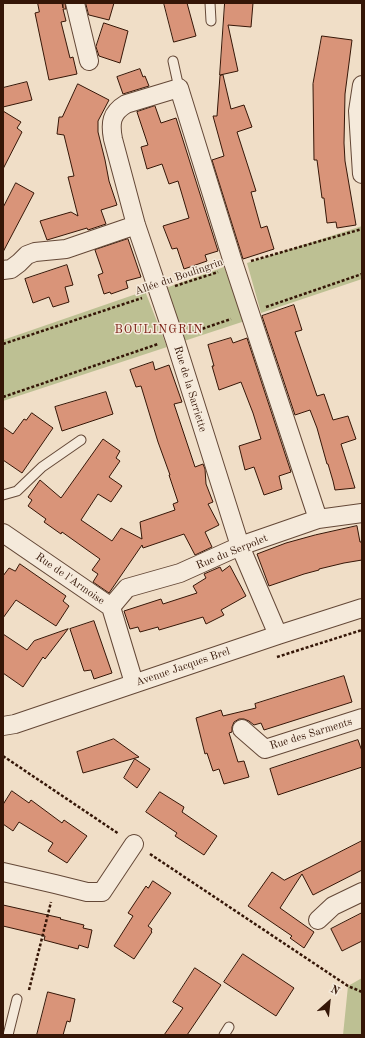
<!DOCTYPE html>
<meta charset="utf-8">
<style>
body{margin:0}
#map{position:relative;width:365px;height:1038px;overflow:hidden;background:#f0dec7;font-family:"Old Standard TT",serif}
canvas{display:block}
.frame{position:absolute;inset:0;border:4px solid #351607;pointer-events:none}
.north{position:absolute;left:309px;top:982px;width:40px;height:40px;-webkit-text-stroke:3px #f5eadb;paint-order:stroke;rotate:27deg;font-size:11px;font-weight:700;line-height:16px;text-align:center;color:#351607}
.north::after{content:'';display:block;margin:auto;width:14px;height:18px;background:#351607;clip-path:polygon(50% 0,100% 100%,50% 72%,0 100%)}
</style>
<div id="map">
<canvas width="365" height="1038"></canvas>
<div class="frame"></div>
<div class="north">N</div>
</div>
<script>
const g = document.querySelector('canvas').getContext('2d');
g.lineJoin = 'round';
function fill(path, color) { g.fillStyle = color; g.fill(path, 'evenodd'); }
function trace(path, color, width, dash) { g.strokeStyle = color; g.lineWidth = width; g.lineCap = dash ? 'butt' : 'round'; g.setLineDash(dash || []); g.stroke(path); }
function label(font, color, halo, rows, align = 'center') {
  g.font = font + ' "Old Standard TT",serif'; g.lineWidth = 3; g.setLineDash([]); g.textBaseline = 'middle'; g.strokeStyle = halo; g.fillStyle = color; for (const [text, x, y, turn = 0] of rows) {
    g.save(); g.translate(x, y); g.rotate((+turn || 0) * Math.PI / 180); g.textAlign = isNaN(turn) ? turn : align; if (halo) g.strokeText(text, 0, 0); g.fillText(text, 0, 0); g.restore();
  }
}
const green = new Path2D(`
 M362,226V279L261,313L247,263Z
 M224,267L245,321L181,342L163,289Z
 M145,291L167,347L3,401V340Z
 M362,978V1035H343L348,986Z`);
const building = new Path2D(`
 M38,3H62L63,8V3H65L66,9H63L66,21L61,22L70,58L73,57L77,74L49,80L35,13L39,12Z
 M86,3H114L109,20L89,15Z
 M164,3H187L196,36L174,42Z
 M225,3H253L251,27L228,25L238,71L220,75Z
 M104,23L128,31L120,63L99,56L96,47Z
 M322,36L352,40L345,94L344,143L345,161L356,225L337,228L336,222L327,223L324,198H322L317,160H314L313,84Z
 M140,69L143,77L145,76L149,86L123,94L117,77Z
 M223,75L231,109L244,105L252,127L237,132L256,191L251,192L261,228L267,226L274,249L243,259L212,160L224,156L213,116H217L220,76Z
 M27,82L32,100L3,107V88Z
 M78,84L109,100L98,121V132L105,160L109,181L117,205L101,210L106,224L88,230L87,228L47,240L40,221L71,212L78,216L68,177L74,176L64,135L57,134L59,117H62Z
 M155,106L161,123L176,118L218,251L205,255L207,261L184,269L177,248L172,249L163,226L189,218L178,181L169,184L162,164L147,169L141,147L148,145L137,112Z
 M3,111L21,122L17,128L22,132L3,169Z
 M16,183L34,193L3,252V208Z
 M128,239L141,277L126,281L128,288L111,294L110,292L104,294L98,275L103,273L95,250Z
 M67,265L73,285L65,287L69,302L53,307L49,297L33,303L25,279Z
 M294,305L302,330L295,332L317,396L324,394L333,420L348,416L356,439L341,444L355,488L335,490L333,481L328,464H327L317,428L310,410L295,415L262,316Z
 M231,338L233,343L247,338L291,472L279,476L282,489L264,495L254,467L245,470L239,446L261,439L253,413L241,382L219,390L212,366H214L208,345Z
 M153,362L155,370L169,365L182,402L174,404L195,467L203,464L205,469L206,484L213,502L208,504L219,525L205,532L212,547L195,555L184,534L143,548L142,545L109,593L93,582L98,574L92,570L100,559L62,532L61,534L44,522L46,519L28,506L32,500L28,497L40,480L61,498L103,439L120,451L116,458L120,461L109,477L122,486L111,502L98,494L81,520L112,541L121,528L142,539L140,522L175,510L173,504L178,502L169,475H170L158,442L141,386L136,387L130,370Z
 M106,392L113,414L62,431L55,407Z
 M32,413L53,428L22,473L3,460V427L13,434L24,419L26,420Z
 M357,526L360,542H362V560L344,563L319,569V570L304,574L269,586L257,554L286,543L315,535Z
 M20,564L66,596L63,601L69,606L56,626L16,600L3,618V576L9,568L15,571Z
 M230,566L246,596L221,610L224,615L206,624L203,617L159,630L158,627L140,632L138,627L130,629L124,611L161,599L163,604L197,593L193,586L206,578L204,574L220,567L222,571Z
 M94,621L112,673L94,679L91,670L84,671L70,629Z
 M68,629L45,659L43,657L23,687L3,673V634L27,650L34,641Z
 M344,676L352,702L264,730L261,723L254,725L249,721L244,719H239L234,722L232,727V732L229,733L238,762L244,761L249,777L224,784L219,769L213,771L207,753L205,754L196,718L221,710L223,716L256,708L255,704Z
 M114,739L139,757L83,773L77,752Z
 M358,740L362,751V767L278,795L270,769Z
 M135,759L150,769L137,788L124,778Z
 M12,791L29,803L31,800L62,823L64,820L87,836L67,863L48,851L53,843L19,822L13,831L3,824V805Z
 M160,792L184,807L182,812L217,836L204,855L175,836L177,833L146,812Z
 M362,841V870L313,895L302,874L280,908L314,932L304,948L290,938L292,936L248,906L272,872L284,880Z
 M153,881L171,893L148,926L152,929L151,931L152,932L134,959L114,946L133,916L128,913L146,886L148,888Z
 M3,905L61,918L60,919L84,925L83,928L92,930L88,948L79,945L78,949L44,940L45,936L3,926Z
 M362,913V941L342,951L331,929Z
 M243,954L294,988L276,1016L224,982Z
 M195,968L221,985L187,1035H164L183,1008L173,1002Z
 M48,992L75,999L70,1022L67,1021L63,1035H37Z`);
const path = new Path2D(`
 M251,261L362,229
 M175,286L218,272
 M266,307L362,274
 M193,332L231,319
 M3,344L142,298
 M3,397L158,344
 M277,657L362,630
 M3,756L119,834
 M150,854L348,986L362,992
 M29,990L51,902`);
const lane = new Path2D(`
 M210,3L211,21
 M173,61L179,88
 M3,495L17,491L42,467L81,440
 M8,1035L17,999
 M224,1035L229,1027`);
const street = new Path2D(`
 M75,3L89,61
 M362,85L358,111L362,174
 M3,270L11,269L19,263L27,255L35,252L66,249L136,225
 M3,533L111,607L134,683
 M111,607L127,588L180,573L240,546L318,519L362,513
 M278,635L240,546L175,340L136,225L113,139C110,123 111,113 126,104L179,88L232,259L318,519
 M3,726L15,724L278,635L362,608
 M242,729L265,749L362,718
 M3,872L55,884L87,892H102L134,844
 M318,920L333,906L362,892`);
const streetNames = [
 ["Allée du Boulingrin",179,277,-19],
 ["Rue de la Sarriette",190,389,73],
 ["Rue du Serpolet",232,552,-22],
 ["Rue de l'Armoise",70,579,35],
 ["Avenue Jacques Brel",183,667,-19],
 ["Rue des Sarments",311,734,-17]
];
const neighbourhoodNames = [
 ["BOULINGRIN",159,330]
];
fill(green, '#bdc093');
fill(building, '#d99479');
trace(building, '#351607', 1);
trace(lane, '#644837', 11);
trace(street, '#644837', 20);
trace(path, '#351607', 2.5, [3, 2]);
trace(lane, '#f5eadb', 9);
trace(street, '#f5eadb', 18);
label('11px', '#351607', '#f5eadb', streetNames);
g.letterSpacing = '1px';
label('12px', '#7a1f14', '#f5eadb', neighbourhoodNames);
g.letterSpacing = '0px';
</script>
